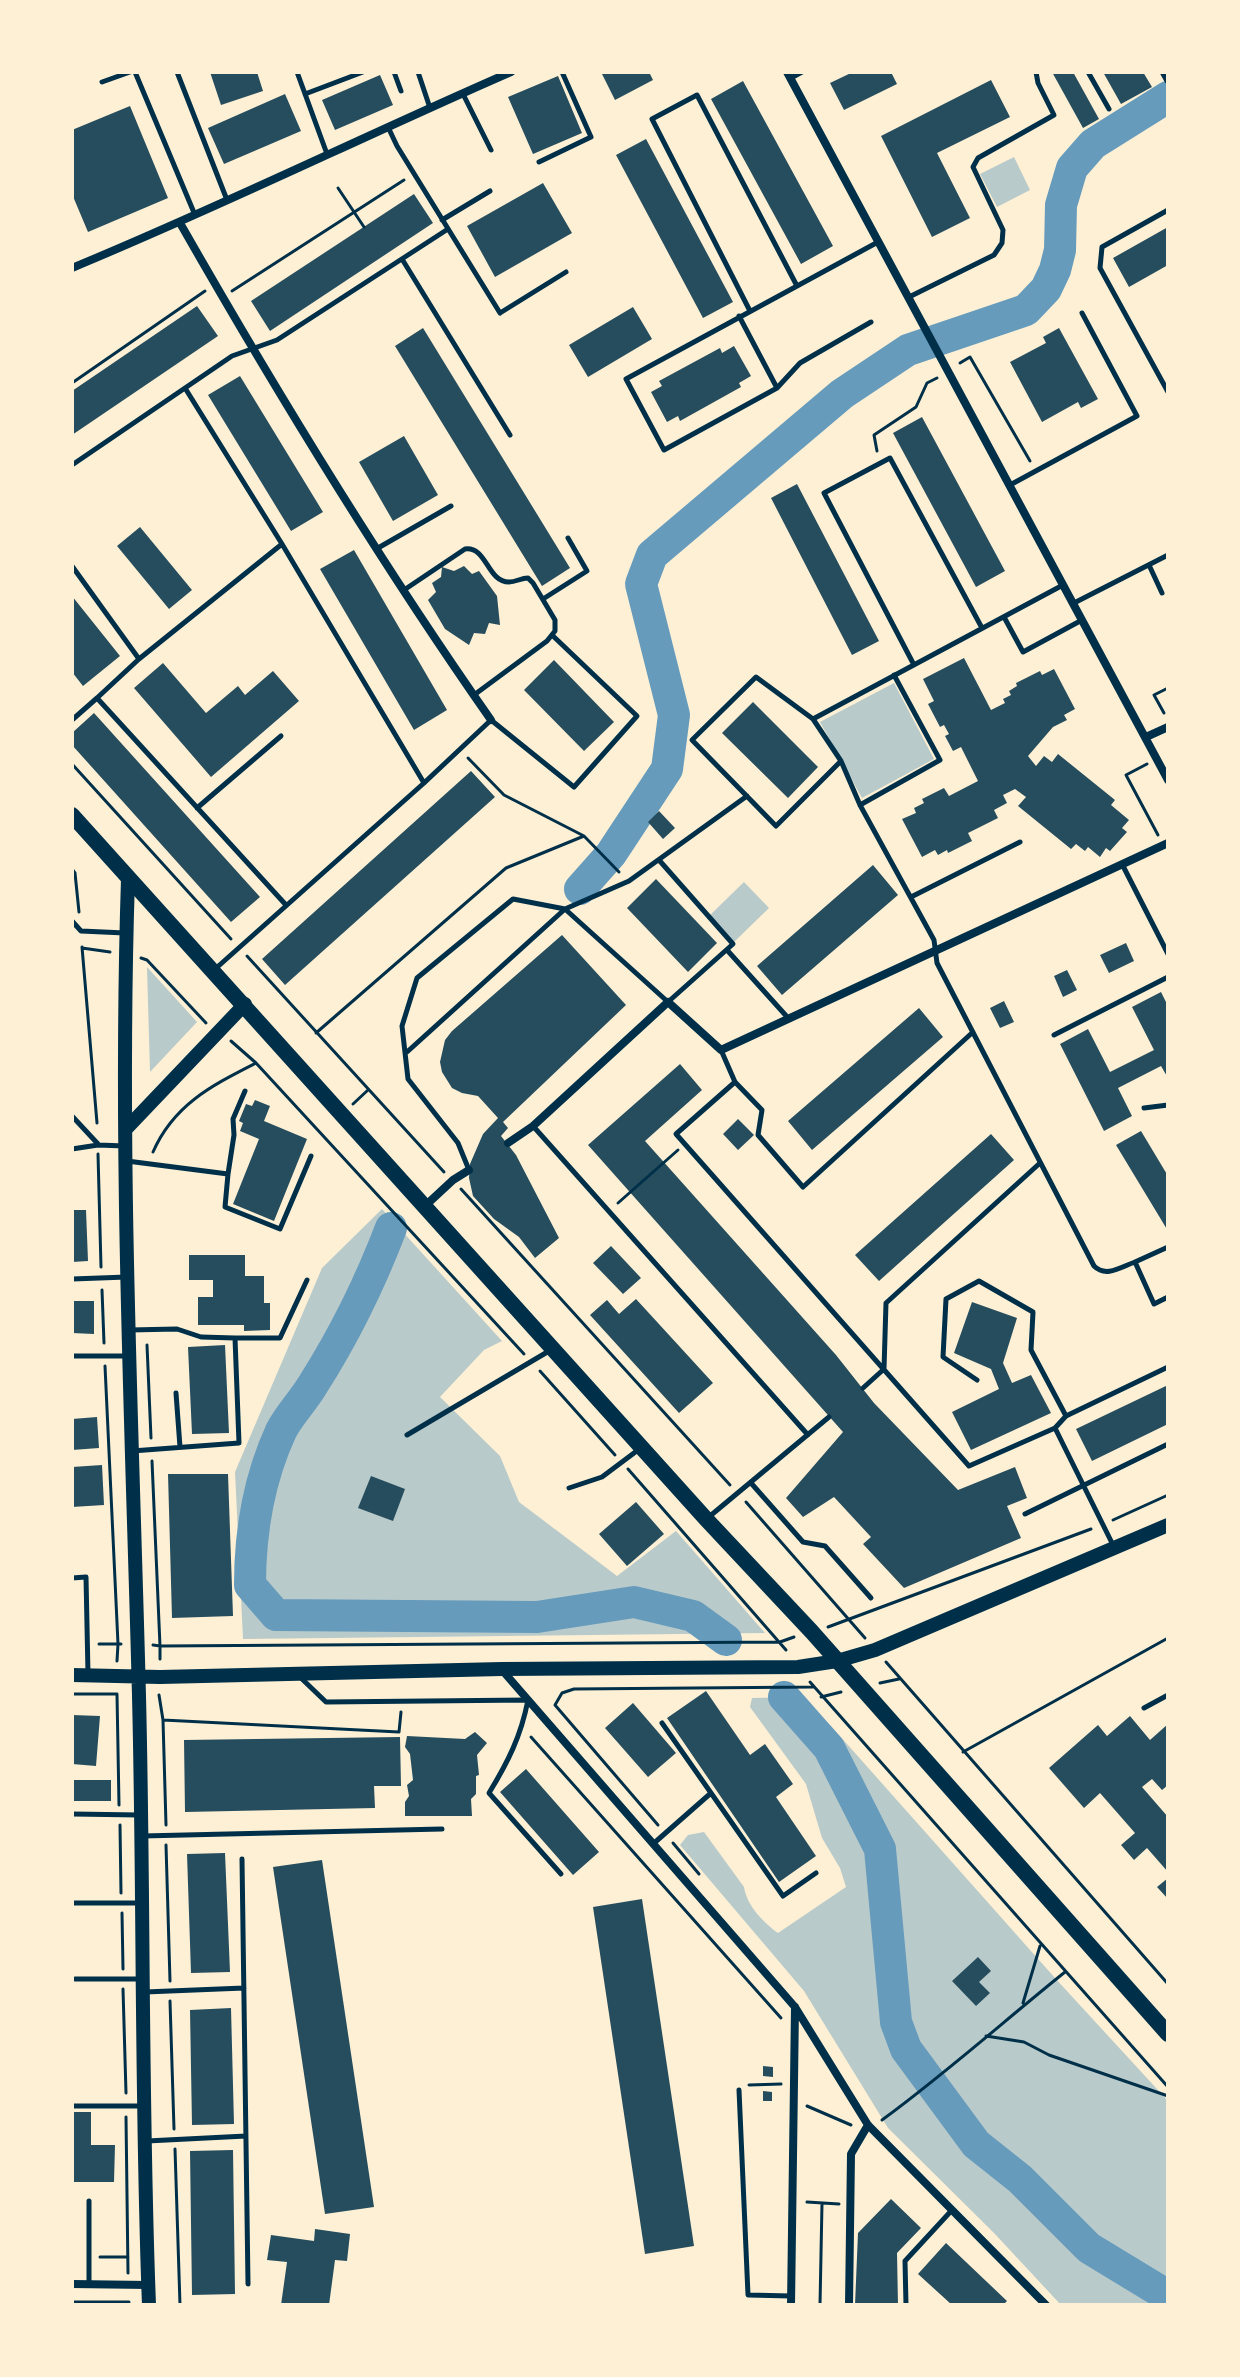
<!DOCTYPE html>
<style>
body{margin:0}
#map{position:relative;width:1240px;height:2377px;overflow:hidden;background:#fdf0d5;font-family:"Roboto Condensed",sans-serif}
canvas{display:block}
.frame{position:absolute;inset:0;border:74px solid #fdf0d5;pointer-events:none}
</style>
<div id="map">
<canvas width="1240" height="2377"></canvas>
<div class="frame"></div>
</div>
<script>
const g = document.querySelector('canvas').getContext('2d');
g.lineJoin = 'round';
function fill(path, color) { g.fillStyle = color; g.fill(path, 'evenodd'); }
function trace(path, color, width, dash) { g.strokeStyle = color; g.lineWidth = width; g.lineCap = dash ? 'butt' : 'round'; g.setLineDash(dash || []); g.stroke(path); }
const green = new Path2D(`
 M1014,157L1030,190L997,207L980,174Z
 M894,683L934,759L862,798L820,722Z
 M744,882L769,908L732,944L707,918Z
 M147,967L197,1022L150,1072Z
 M382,1209L502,1341L484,1350L440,1397L500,1456L519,1502L617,1576L676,1531L765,1633L243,1639L235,1472L322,1268Z
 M798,1697L831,1726L1055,1978L1168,2101V2305H1061L994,2233L888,2128L804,1991L680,1845L688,1835L704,1832L744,1887C747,1906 763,1922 778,1933L846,1887L840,1868L822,1838L806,1784L750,1707L752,1698Z`);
const river = new Path2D(`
 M580,889L611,854L667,769L674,715L641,584L652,555L842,394L908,350L1026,310L1046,289L1055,270L1060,250L1061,205L1072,168L1093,144L1168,97
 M391,1228C370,1283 344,1336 312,1386C303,1401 289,1415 281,1431C258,1481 250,1531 250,1585L276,1615L537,1617L634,1602L693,1616L726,1640
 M784,1697L829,1748L880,1849L896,2022L906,2049L976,2144L1020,2179L1089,2248L1168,2296`);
const building = new Path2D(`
 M210,72H257L263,91L221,105Z
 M601,72H649L653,80L615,100Z
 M853,72H891L897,84L844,110L830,83Z
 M1052,72H1073L1099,119L1083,128Z
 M1103,72H1143L1152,87L1121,104Z
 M380,75L393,105L335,130L322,100Z
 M558,76L582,133L533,154L508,97Z
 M991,80L1010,117L937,153L970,218L932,237L881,136Z
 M743,81L833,246L801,264L711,99Z
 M285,94L301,131L224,164L208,128Z
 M130,106L168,198L88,232L72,194V130Z
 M646,139L733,302L703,318L616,155Z
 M543,183L572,233L495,277L467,226Z
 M414,194L433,223L270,331L251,301Z
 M1168,227V265L1129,287L1113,258Z
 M197,306L218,336L72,435V391Z
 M633,307L652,339L588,377L569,345Z
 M423,328L570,568L542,586L395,346Z
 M1059,328L1098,399L1081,408L1078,402L1042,422L1010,362L1046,343L1043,337Z
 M734,346L751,376L739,383L741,387L680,421L678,416L667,422L651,392L662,386L659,381L720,348L722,353Z
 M240,376L323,512L291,531L208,395Z
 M922,417L1005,571L976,587L893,433Z
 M404,436L438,495L393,521L359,462Z
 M797,484L879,641L852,655L771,498Z
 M140,527L192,590L169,609L117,546Z
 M354,550L447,710L414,730L320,569Z
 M464,566L472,574L479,571L497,596L500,625L489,623L485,634L474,633L469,645L445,629L428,600L436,592L432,583L441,577L442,567L454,571Z
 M72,596L120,656L83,686L72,672Z
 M964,658L991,710L1005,703L1003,699L1011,695L1009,691L1017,686L1016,683L1040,671L1042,675L1054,669L1075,709L1064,715L1067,720L1053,727L1028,756L1036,766L1044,756L1052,762L1058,754L1115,800L1111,805L1129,820L1122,828L1127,832L1110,851L1106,848L1100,857L1088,847L1085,851L1076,844L1071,849L1018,806L1026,797L1015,789L1003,795L1007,803L994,810L998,818L968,833L972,841L948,853L947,850L938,855L935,850L922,857L902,819L916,813L914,808L924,803L922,799L944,788L949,796L978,781L961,747L953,751L945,736L949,734L944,725L940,727L928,704L934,701L923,679Z
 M554,660L614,722L584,751L524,690Z
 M163,663L206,713L238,686L245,695L273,671L299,701L211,777L134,688Z
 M753,702L818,767L788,798L722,733Z
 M94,713L260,897L231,922L72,745V733Z
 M471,771L495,797L285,985L262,959Z
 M659,811L675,828L663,839L648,822Z
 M873,865L898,895L782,995L757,966Z
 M656,879L717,943L688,972L627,908Z
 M562,935L626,1005L503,1122L508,1128L501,1136L516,1155L559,1238L535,1258L519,1237L494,1219L473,1196L469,1178L470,1164L483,1134L498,1118L478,1096L462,1093L452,1088L442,1072L440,1062L445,1040L452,1031Z
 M1126,943L1134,961L1109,973L1100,955Z
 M1067,970L1077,990L1063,997L1054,976Z
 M1161,992L1168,1006V1078L1161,1066L1118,1088L1132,1116L1104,1131L1060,1044L1088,1029L1110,1072L1154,1050L1132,1007Z
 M1004,1001L1014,1022L1000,1028L990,1008Z
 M919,1008L943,1037L812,1150L788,1121Z
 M680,1064L702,1090L645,1141L836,1355L874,1403L958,1490L1015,1467L1027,1498L1007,1506L1021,1538L904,1588L863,1544L871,1537L834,1497L803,1517L786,1498L843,1432L588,1145Z
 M255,1100L270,1106L264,1121L307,1139L274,1221L233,1204L259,1139L240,1131L243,1123L239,1121L246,1104L252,1106Z
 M738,1119L754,1135L738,1150L723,1134Z
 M1141,1131L1168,1176V1231L1116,1145Z
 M991,1134L1014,1160L879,1281L855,1255Z
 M72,1210H86L88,1261L72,1262Z
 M611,1246L641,1278L623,1294L593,1263Z
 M189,1255H245V1276H264V1303H270V1330L244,1331V1325H198V1297H213V1280H189Z
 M636,1299L713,1383L679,1413L590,1315L607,1300L619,1314Z
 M72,1301H94V1334L72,1333Z
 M972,1302L1017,1318L1003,1363L1012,1383L1031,1375L1051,1413L971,1450L952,1412L999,1389L991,1369L954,1353Z
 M225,1345L229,1433L192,1434L188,1347Z
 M1168,1385V1424L1092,1461L1076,1429Z
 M97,1417L99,1448L72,1450V1419Z
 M102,1465L104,1505L72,1507V1467Z
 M168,1474H228L233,1616L172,1618Z
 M371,1476L405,1489L393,1521L358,1508Z
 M636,1502L664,1534L627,1566L599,1534Z
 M706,1691L750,1755L765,1744L793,1784L776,1797L816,1856L779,1882L667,1718Z
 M633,1703L676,1753L648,1777L605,1728Z
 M72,1715L100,1716L96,1766L72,1764Z
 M1130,1716L1150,1740L1168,1724V1785L1162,1790L1152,1779L1142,1787L1168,1817V1872L1147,1848L1134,1860L1121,1845L1135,1833L1100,1793L1084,1808L1049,1768L1098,1725L1107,1736Z
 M475,1732L487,1743L477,1755L479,1775L476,1776V1794L471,1799L472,1816H405V1802L409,1796L407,1785L413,1780L410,1754L405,1747L407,1736L465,1739Z
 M400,1737L401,1786H374L375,1808L185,1812L184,1740Z
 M526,1769L599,1852L573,1875L500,1792Z
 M72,1780H111V1801H72Z
 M225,1853L230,1972L191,1973L187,1854Z
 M322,1860L374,2207L325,2214L273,1867Z
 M1168,1878V1899L1157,1887Z
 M642,1899L694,2246L645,2254L593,1907Z
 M978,1957L991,1971L979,1982L990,1993L976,2006L952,1981Z
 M231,2008L234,2124L192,2125L190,2010Z
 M763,2066L773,2067V2077L763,2076Z
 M763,2091L772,2092V2101H763Z
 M72,2112H91V2145H115L114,2182H72Z
 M233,2150L235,2294L192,2295L190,2151Z
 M891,2199L921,2228L897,2253L898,2305H855L858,2233Z
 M315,2229L350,2234L347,2261L335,2260L329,2305H281L287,2262L267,2260L271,2235L314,2241Z
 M946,2243L1007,2301L1003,2305H952L918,2274Z`);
const path = new Path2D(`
 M338,188L364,227
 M232,291L404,180
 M960,363L970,357L1030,461
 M72,383L205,291
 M877,451L874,435L916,407L927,383L937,378
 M1164,713L1154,695L1168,688
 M468,758L504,795L584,836L619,872
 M72,764L231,939
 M1147,764L1126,775L1158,835
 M72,869L75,873L79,912
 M82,947L97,1123
 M82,948L110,952
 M247,956L444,1172
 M141,958L147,960L206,1023
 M316,1033L506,868L584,836
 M231,1041L256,1063L524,1354
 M353,1104L368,1090
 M153,1152C174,1104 213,1085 256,1063
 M98,1154L101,1267
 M461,1189L730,1485
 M618,1203L678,1150
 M102,1290L104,1343
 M147,1345L151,1438
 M540,1371L615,1455
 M152,1461L160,1646L153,1645
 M628,1469L786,1650
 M746,1502L865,1638
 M1113,1520L1168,1495
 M828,1627L1091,1529
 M99,1644H118L105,1366
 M160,1659V1646L780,1642L794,1637
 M117,1661L118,1644H121
 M886,1662L1168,1984
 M810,1682L1168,2087
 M880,1683L899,1679
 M72,1694H117L119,1805
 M159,1695L163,1720L166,1825
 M821,1697L841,1692
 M163,1720L399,1732L401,1712
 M531,1737L781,2018
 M963,1752L1168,1638
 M120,1825L121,1893
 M658,1825L555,1705L562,1693L574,1689L813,1687
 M673,1843L699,1874
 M166,1845L170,1981
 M122,1913L123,1969
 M123,1989L126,2093
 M170,2001L174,2129
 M1023,2003L1040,1946
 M986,2036L1024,2042L1049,2055L1168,2096
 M749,2085L781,2084
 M807,2106L851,2125
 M126,2117L128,2273
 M882,2120C945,2074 1004,2021 1065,1972
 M175,2149L180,2305
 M807,2202L839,2204
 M100,2257H128
 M72,2302H129
 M820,2305L822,2203`);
const service = new Path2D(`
 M135,72L195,215
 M177,72L227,200
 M297,72L327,154
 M394,72L401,91
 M418,72L430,108
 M1088,72L1109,109
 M1162,72L1167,81
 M791,78L802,72
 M102,82L130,72
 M305,94L363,72
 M463,94L491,150
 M388,127L397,146L500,313L566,272
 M539,162L591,137L562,72
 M1168,210L1102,247L1100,268L1168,392
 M442,220L490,191
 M402,259L510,435
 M909,297L994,255L1002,243L1003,230L973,167L978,158L1054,115L1038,83L1036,72
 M750,311L652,119L697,95L797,286
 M739,316L777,388L664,450L626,379L878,242
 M185,388L282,544L424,783
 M777,388L800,363L871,322
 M72,465L232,356L277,340L448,229
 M1010,485L1137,416L1082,313
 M378,548L451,506
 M1149,565L1162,593
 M72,566L139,659L97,698
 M404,590L465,549C487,546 487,582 509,582C516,582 521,578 528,578L533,583L555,620V631L547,641L474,695
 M543,599L587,571L568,538
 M1074,603L1168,555
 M1004,617L1023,652L1082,620
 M139,659L282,544
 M914,665L824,493L890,458L982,628
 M813,719L756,677L692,740L776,826L841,761L813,719L1063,585
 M72,720L97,698L286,905
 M841,761L860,805L934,940L937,963L1094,1266C1106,1278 1121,1267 1135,1262L1154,1304L1168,1297
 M860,805L940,760L894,675
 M197,808L281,736
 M1122,864L1168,954
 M911,897L1020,842
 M72,921L81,931L125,933
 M727,950L789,1019
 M214,970L424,783L491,720L574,787L637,716L552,635
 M1054,1035L1168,977
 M721,1050L735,1082L676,1134L969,1466L1055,1428L1114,1547
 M407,1052L565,909L629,881L747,796
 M735,1082L762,1110L758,1135L803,1187L973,1032
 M1144,1108L1168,1105
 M72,1116L98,1144
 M533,1126L808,1435
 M72,1149L98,1145L125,1146
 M127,1161L228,1174L225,1207L280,1229L311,1156
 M469,1170L458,1143L408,1079L402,1026L417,978L513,899L565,909L668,1002L733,944L659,860
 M228,1174L234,1135L233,1119L245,1091
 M1135,1262L1168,1247
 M72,1279L127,1277
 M129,1330L177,1329L201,1337L235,1338
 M72,1356H128
 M977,1380L943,1357L946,1299L979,1281L1033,1312L1031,1350L1066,1416
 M863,1388L884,1369L886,1303L1040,1163
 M176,1393L180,1447
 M1055,1428L1066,1416L1168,1367
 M407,1435L549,1351
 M132,1451L239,1443L235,1338H280L307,1280
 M751,1483L803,1542L825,1546L871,1598
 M569,1488L602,1477L638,1450
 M1025,1514L1168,1444
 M710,1516L829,1417
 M72,1578L86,1577L88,1674
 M301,1678L326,1702L528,1700C521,1736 508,1762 489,1793L561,1874
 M1144,1708L1168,1695
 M662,1723L711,1793
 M72,1814L140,1815
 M142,1836L442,1829
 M653,1844L711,1793L783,1896L816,1873
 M242,1859L248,2284
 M72,1903H141
 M75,1979H142
 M145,1992L244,1988
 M739,2090L748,2295L791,2296
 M72,2106H143
 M147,2141L246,2136
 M89,2201V2284
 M906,2305L905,2261L952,2210`);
const minor = new Path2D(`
 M787,72L1168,780
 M180,223C277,393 379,560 491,720
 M72,268C220,207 364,136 511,72
 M1146,737L1168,727
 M508,1143L533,1126L668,1002L721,1050L1168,843
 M425,1206L453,1180L469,1170
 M502,1670L795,2007L868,2125L1046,2305
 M72,2284L148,2285
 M791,2305L795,2007
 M849,2305L851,2154L868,2125`);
const tertiary = new Path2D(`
 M128,879C119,1152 132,1424 139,1696C144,1899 141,2102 149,2305
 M126,1129L245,1004
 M72,1675L160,1677L502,1669L798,1667L837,1661L875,1650L1168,1525`);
const secondary = new Path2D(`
 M72,815L706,1519L812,1632L1168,2034`);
fill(green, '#b9caca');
trace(river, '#669bbc', 32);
fill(building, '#264d5e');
trace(path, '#003049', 3);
trace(service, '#003049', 5);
trace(minor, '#003049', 8);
trace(tertiary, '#003049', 14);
trace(secondary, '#003049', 16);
</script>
